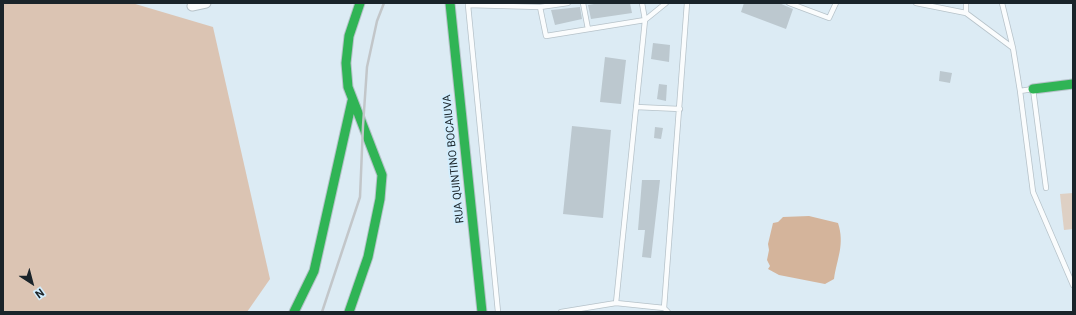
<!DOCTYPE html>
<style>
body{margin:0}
#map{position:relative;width:1076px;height:315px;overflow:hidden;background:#dcebf4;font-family:Roboto,sans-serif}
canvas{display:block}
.frame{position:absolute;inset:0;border:4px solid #1a242a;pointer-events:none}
.north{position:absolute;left:12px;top:263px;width:40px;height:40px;-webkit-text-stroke:3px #d2eefe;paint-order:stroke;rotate:144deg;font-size:11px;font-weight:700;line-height:16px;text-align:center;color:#1a242a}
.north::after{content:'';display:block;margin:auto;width:14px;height:18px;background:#1a242a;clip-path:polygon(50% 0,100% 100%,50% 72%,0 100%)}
</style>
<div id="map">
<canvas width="1076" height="315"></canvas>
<div class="frame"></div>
<div class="north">N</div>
</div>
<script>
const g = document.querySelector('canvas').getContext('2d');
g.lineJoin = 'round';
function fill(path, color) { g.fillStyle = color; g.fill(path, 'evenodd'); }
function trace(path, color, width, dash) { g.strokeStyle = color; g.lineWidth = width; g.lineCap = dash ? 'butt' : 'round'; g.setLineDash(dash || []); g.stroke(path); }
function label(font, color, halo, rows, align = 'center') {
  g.font = font + ' Roboto,sans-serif'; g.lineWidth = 3.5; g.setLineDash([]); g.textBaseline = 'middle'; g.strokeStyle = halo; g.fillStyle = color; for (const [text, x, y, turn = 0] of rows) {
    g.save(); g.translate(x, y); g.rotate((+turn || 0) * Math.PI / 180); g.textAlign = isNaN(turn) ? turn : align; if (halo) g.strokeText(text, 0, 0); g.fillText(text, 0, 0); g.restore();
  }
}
const green = new Path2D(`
 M1073,193V229L1064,230L1060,194Z`);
const forest = new Path2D(`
 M3,3H132L213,27L270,279L247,312H3Z`);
const water = new Path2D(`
 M809,216L838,223C845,245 837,258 834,279L825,284L779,275L768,269L770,266L767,260L769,250L768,244L773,223L778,222L783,217Z`);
const building = new Path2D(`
 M600,3H630L632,13L591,19L588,5Z
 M744,3H779L793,9L786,29L741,12Z
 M580,7L582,19L555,25L551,10Z
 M653,43L670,45L669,62L651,59Z
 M605,57L626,60L621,104L600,102Z
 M940,71L952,73L950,83L939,81Z
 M659,84L667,85L666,101L657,99Z
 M572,126L611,130L603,218L563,214Z
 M655,127L663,128L661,139L654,138Z
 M642,180H660L651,258L642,257L645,230H638Z`);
const lane = new Path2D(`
 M468,3V5L540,7
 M568,3L540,7L546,36L645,20L642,3
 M583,3L588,29
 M789,3L829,18L836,3
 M916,3L966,13L1013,48L1020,91L1033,89L1046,188
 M966,3V13
 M1002,3L1013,48
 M468,5L498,312
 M1020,91L1033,192L1073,285
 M636,107L680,109
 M616,303L645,20L666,3
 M561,312L616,303L664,308
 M668,312L664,308L687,3`);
const street = new Path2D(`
 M192,6L206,3`);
const fast = new Path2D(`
 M450,3L482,312
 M1033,89L1073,84
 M294,312L314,271L352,101
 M349,312L368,257L380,199L382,175L348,87L346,63L349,36L360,3`);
const rail = new Path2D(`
 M322,312L360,197L363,126L367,67L377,21L384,3`);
const streetNames = [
 ["RUA QUINTINO BOCAIUVA",454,159,-96]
];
fill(green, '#ded0c4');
fill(forest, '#dbc4b3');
fill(water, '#d4b49b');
fill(building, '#bcc8cf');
trace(lane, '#b6c2c9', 6);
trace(street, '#b6c2c9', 11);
trace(fast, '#b6c2c9', 11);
trace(lane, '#fafcfd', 4.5);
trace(street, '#fafcfd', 9);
trace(fast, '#30b455', 9);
trace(rail, '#c2c6c9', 2.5);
label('11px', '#1a242a', '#d2eefe', streetNames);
</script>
